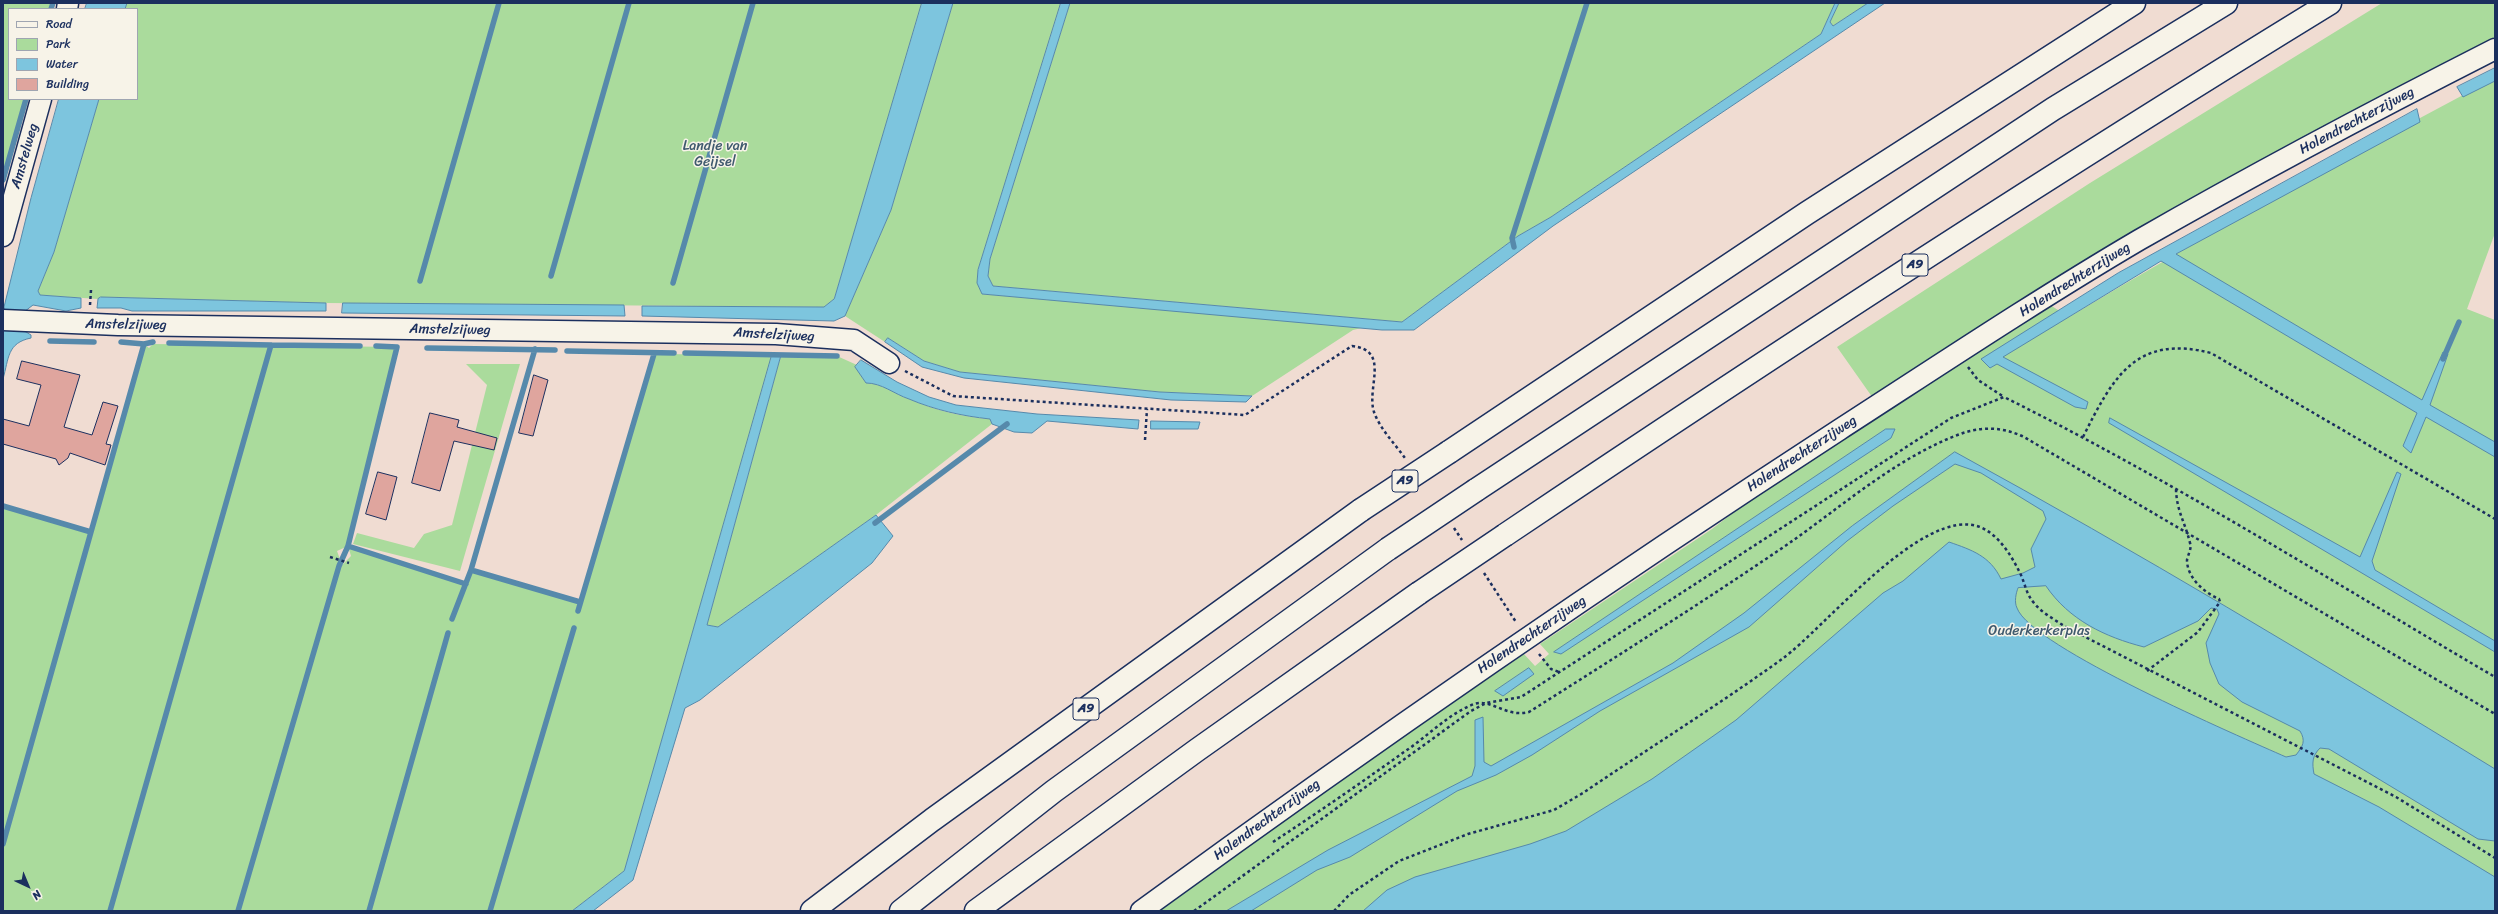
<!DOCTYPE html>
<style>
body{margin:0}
#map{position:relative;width:2498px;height:914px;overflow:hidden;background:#f0dcd2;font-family:Sriracha,sans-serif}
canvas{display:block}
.frame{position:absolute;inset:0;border:4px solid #1b2f5e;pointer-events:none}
.legend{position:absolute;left:8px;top:8px;width:130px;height:92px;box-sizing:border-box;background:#f7f3e8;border:1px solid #9fa5b1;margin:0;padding:5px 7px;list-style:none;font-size:12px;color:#1b2f5e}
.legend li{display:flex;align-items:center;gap:8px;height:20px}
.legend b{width:20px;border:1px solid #9fa5b1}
.north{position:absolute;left:8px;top:866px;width:40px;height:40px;-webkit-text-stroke:3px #f7f3e8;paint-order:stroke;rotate:136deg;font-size:11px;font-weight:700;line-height:16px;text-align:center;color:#1b2f5e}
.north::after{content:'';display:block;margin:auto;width:14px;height:18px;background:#1b2f5e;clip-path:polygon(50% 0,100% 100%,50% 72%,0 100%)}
</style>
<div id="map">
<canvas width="2498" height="914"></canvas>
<div class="frame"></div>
<ul class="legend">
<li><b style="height:5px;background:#f7f3e8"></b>Road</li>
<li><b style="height:11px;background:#aadb9c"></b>Park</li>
<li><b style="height:11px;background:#7dc5de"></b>Water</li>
<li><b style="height:11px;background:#dfa59e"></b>Building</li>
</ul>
<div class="north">N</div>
</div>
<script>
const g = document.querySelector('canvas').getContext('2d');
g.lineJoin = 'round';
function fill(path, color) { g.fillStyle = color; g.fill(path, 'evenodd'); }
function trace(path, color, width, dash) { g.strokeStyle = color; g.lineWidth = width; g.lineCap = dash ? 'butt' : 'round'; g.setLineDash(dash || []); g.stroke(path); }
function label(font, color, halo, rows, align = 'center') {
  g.font = font + ' Sriracha,sans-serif'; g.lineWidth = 3; g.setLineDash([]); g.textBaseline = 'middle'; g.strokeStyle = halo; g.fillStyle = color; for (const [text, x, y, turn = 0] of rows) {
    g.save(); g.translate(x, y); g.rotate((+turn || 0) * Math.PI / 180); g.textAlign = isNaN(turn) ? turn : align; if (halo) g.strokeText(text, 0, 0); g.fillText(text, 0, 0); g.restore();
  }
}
const green = new Path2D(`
 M3,3H53L51,9H9V99H26L3,180Z
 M127,3H922L834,299L824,307L326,303L101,297L98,299L40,295L38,291L54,252L99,99H137V9H125Z
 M953,3H1061L978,270L977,283L982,294L1366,327L1353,330L1252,396L1160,392L960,372L924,361L888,338L885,342L845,316L891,210Z
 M1070,3H1835L1821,34L1551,217L1518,236L1402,322L993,286L988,276L990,259Z
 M1839,3H1868L1833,26L1830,22Z
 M2382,3H2495V44L2039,298L2069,317C2209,233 2351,154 2495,78V233L2467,309L2495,320V911H1158L1350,772L1524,654L1535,666L1549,654L1540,644L1712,529L1897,387L1875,401L1837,347L2090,183Z
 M144,344L149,348L153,344L397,347L348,546L465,584L471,570L580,602L654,354L772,355L624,871L572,911H3V506L91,532ZM348,546L351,556L342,565L337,551Z
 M781,355L837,356L857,365L856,368L866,383C882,383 894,394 909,399C935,410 962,417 990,419L992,424L876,515L718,627L707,625Z
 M466,364H520L460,571L353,544L357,533L414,548L424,534L452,525L487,385Z`);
const water = new Path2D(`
 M87,3H127L125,9H85Z
 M922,3H953L891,210L845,316L834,321L642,316V306L824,307L834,299Z
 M1061,3H1070L990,259L988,276L993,286L1402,322L1518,236L1551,217L1821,34L1835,3H1839L1830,22L1833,26L1868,3H1885L1553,226L1414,330H1382L982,294L977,283L978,270Z
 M2495,68V81L2463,97L2457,87Z
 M59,99H99L54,252L38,291L40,295L81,298V308L66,311L33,305L20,315L18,327L31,335V338C7,343 9,358 3,379V326L6,316L4,307L31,198Z
 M2417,109L2420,122L2176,254L2422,400L2443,352L2448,354L2430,405L2495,442V457L2426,417L2411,453L2403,446L2417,413L2161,261L2003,357L2088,402L2086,409L2075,407L1997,364L1990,368L1981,359L2118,273Z
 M101,297L326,303V311H132L121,308H97L98,299Z
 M343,303L624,305L625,316L342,313Z
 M888,338L924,361L960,372L1160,392L1252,396L1246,402L1171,400L964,378L922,367L885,342Z
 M772,355H781L707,625L718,627L876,515L893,536L872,563L700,700L685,708L633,880L593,911H572L624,871Z
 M861,360L897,382L929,397L956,405L1037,414L1139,420L1138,429L1047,421L1032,433L1014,432L992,424L990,419C962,416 935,410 909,399C894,394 882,383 866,383L855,367Z
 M2110,418L2360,557L2397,472L2401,474L2372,561L2375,570L2495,641V652L2109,423Z
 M1151,421L1200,422L1198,429H1151Z
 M1886,429H1895L1891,438L1561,654L1554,652Z
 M1955,452C2138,552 2317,660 2495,769V841L2478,839L2329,749L2320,748C2312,756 2312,763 2314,774L2379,807L2495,877V911H1363L1387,890L1415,877L1530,844L1566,831L1652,779L1736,720L1883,593L1903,581L1949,542C1972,550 1990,556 2001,579L2023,573L2035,567L2031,549L2046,519L2043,511L1981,473L1955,464L1893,506L1847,541L1749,627L1600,711L1532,755L1496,775L1457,791L1350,857L1317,870L1251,911H1226L1328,850L1472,776L1475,766V720L1483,717L1484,762L1491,766L1673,663L1744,613L1852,526ZM2046,586C2069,620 2105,637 2144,647L2198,621L2211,608L2217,609L2219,614L2206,643L2210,663L2219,684L2242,702L2300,731C2306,741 2303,746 2296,755L2286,757C2241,737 2031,647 2017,608C2014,602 2016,593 2018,588Z
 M1529,668L1534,674L1503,696L1495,691Z`);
const stream = new Path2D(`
 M51,9L53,3
 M3,180L26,99
 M1514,247L1512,238L1587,3
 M551,276L629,3
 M420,281L499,3
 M673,283L753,3
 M50,341L94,342
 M144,344L153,342
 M271,345L360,346
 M427,348L555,350
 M567,351L674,353
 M685,353L837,356
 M2443,359L2459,322
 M3,506L91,532
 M875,523L1007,424
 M348,546L466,584
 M471,570L580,602
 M578,611L654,354
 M452,619L471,570L535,349
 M3,844L144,344L121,342
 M110,911L271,345L169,343
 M238,911L339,566L348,546L397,347L376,346
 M369,911L448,633
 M490,911L574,628`);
const building = new Path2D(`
 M22,361L80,375L64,427L92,435L103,402L118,406L106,444L111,445L105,465L70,453L68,458L59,465L56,459L3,444V419L29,426L41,385L17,379Z
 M534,375L548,380L533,436L519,433Z
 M430,413L459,420L457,427L497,438L494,450L454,441L440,491L412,483Z
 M378,472L397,477L386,520L366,514Z`);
const path = new Path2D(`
 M90,305L91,290
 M1968,367L1978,380L2004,397
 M905,371L953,396L1245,415L1352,346C1391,350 1366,388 1374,412C1380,429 1395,444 1405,458
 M2083,437C2113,377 2136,334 2211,353L2495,519
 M1145,440L1147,409
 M1454,528L1462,540
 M330,557L349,563
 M1484,573L1516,622
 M1539,654L1551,669L1559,672
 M2147,671L2198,632L2220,602L2219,599C2205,593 2187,578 2187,560C2188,554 2192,549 2190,543C2185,522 2177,512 2176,490
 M1273,842C1317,813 1361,783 1404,752C1427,737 1448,714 1474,704C1490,698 1507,718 1529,712C1616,657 1703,602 1788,544C1841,507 1894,460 1955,436C1979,426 2001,426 2024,437L2495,714
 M1194,911L1471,711L1486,703L1521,697L1951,418L2004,397C2173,481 2333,582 2495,677
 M1334,911L1349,895L1399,861L1468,834L1554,810L1583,793C1649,748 1717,706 1782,659C1824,629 1923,505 1980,527C1999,535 2011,555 2020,573C2025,583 2026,594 2034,603C2042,613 2054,619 2064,626L2396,797L2495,858`);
const minor = new Path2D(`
 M67,9L68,3
 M3,236L41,99
 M3,320L118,325L776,334L854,340L889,363
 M1141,911C1369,745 1602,584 1839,430C1938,366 2037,300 2139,240C2256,173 2375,110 2495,49`);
const motorway = new Path2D(`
 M1449,452L1807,213L2134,3
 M1476,490L2053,109L2226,3
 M1505,535C1777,352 2051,174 2330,3
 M812,911L932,820L1361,510
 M901,911L1054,791L1388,549
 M976,911L1197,750L1419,593`);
const motorwayBridge = new Path2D(`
 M1361,510L1449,452
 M1388,549L1476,490
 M1419,593L1505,535`);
const shields = [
 [1915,265,26],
 [1405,481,26],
 [1086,709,26]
];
const shieldNames = [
 ["A9",1915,265],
 ["A9",1405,481],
 ["A9",1086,709]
];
const streetNames = [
 ["Holendrechterzijweg",2357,121,-28],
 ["Amstelweg",25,156,-74],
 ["Holendrechterzijweg",2075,280,-32],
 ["Amstelzijweg",126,325,1],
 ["Amstelzijweg",450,330,1],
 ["Amstelzijweg",774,335,3],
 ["Holendrechterzijweg",1802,454,-33],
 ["Holendrechterzijweg",1532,635,-34],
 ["Holendrechterzijweg",1267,820,-36]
];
const parkNames = [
 ["Landje van",715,146],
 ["Geijsel",715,162],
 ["Ouderkerkerplas",2039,631]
];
fill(green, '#aadb9c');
fill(water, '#7dc5de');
trace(water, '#5689ab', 1);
trace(stream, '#5689ab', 5.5);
fill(building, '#dfa59e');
trace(building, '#1b2f5e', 1);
trace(minor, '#1b2f5e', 23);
trace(motorway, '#1b2f5e', 25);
trace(path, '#1b2f5e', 2.5, [3, 3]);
trace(minor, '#f7f3e8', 20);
trace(motorway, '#f7f3e8', 22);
trace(motorwayBridge, '#1b2f5e', 25, []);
trace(motorwayBridge, '#f7f3e8', 22);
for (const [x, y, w] of shields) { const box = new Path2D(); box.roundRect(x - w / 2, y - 11, w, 22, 3); g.fillStyle = '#f7f3e8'; g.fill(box); trace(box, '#1b2f5e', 1); }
label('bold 13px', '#1b2f5e', null, shieldNames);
label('14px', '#1b2f5e', '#f7f3e8', streetNames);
label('14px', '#3f5a6e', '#f7f3e8', parkNames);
</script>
